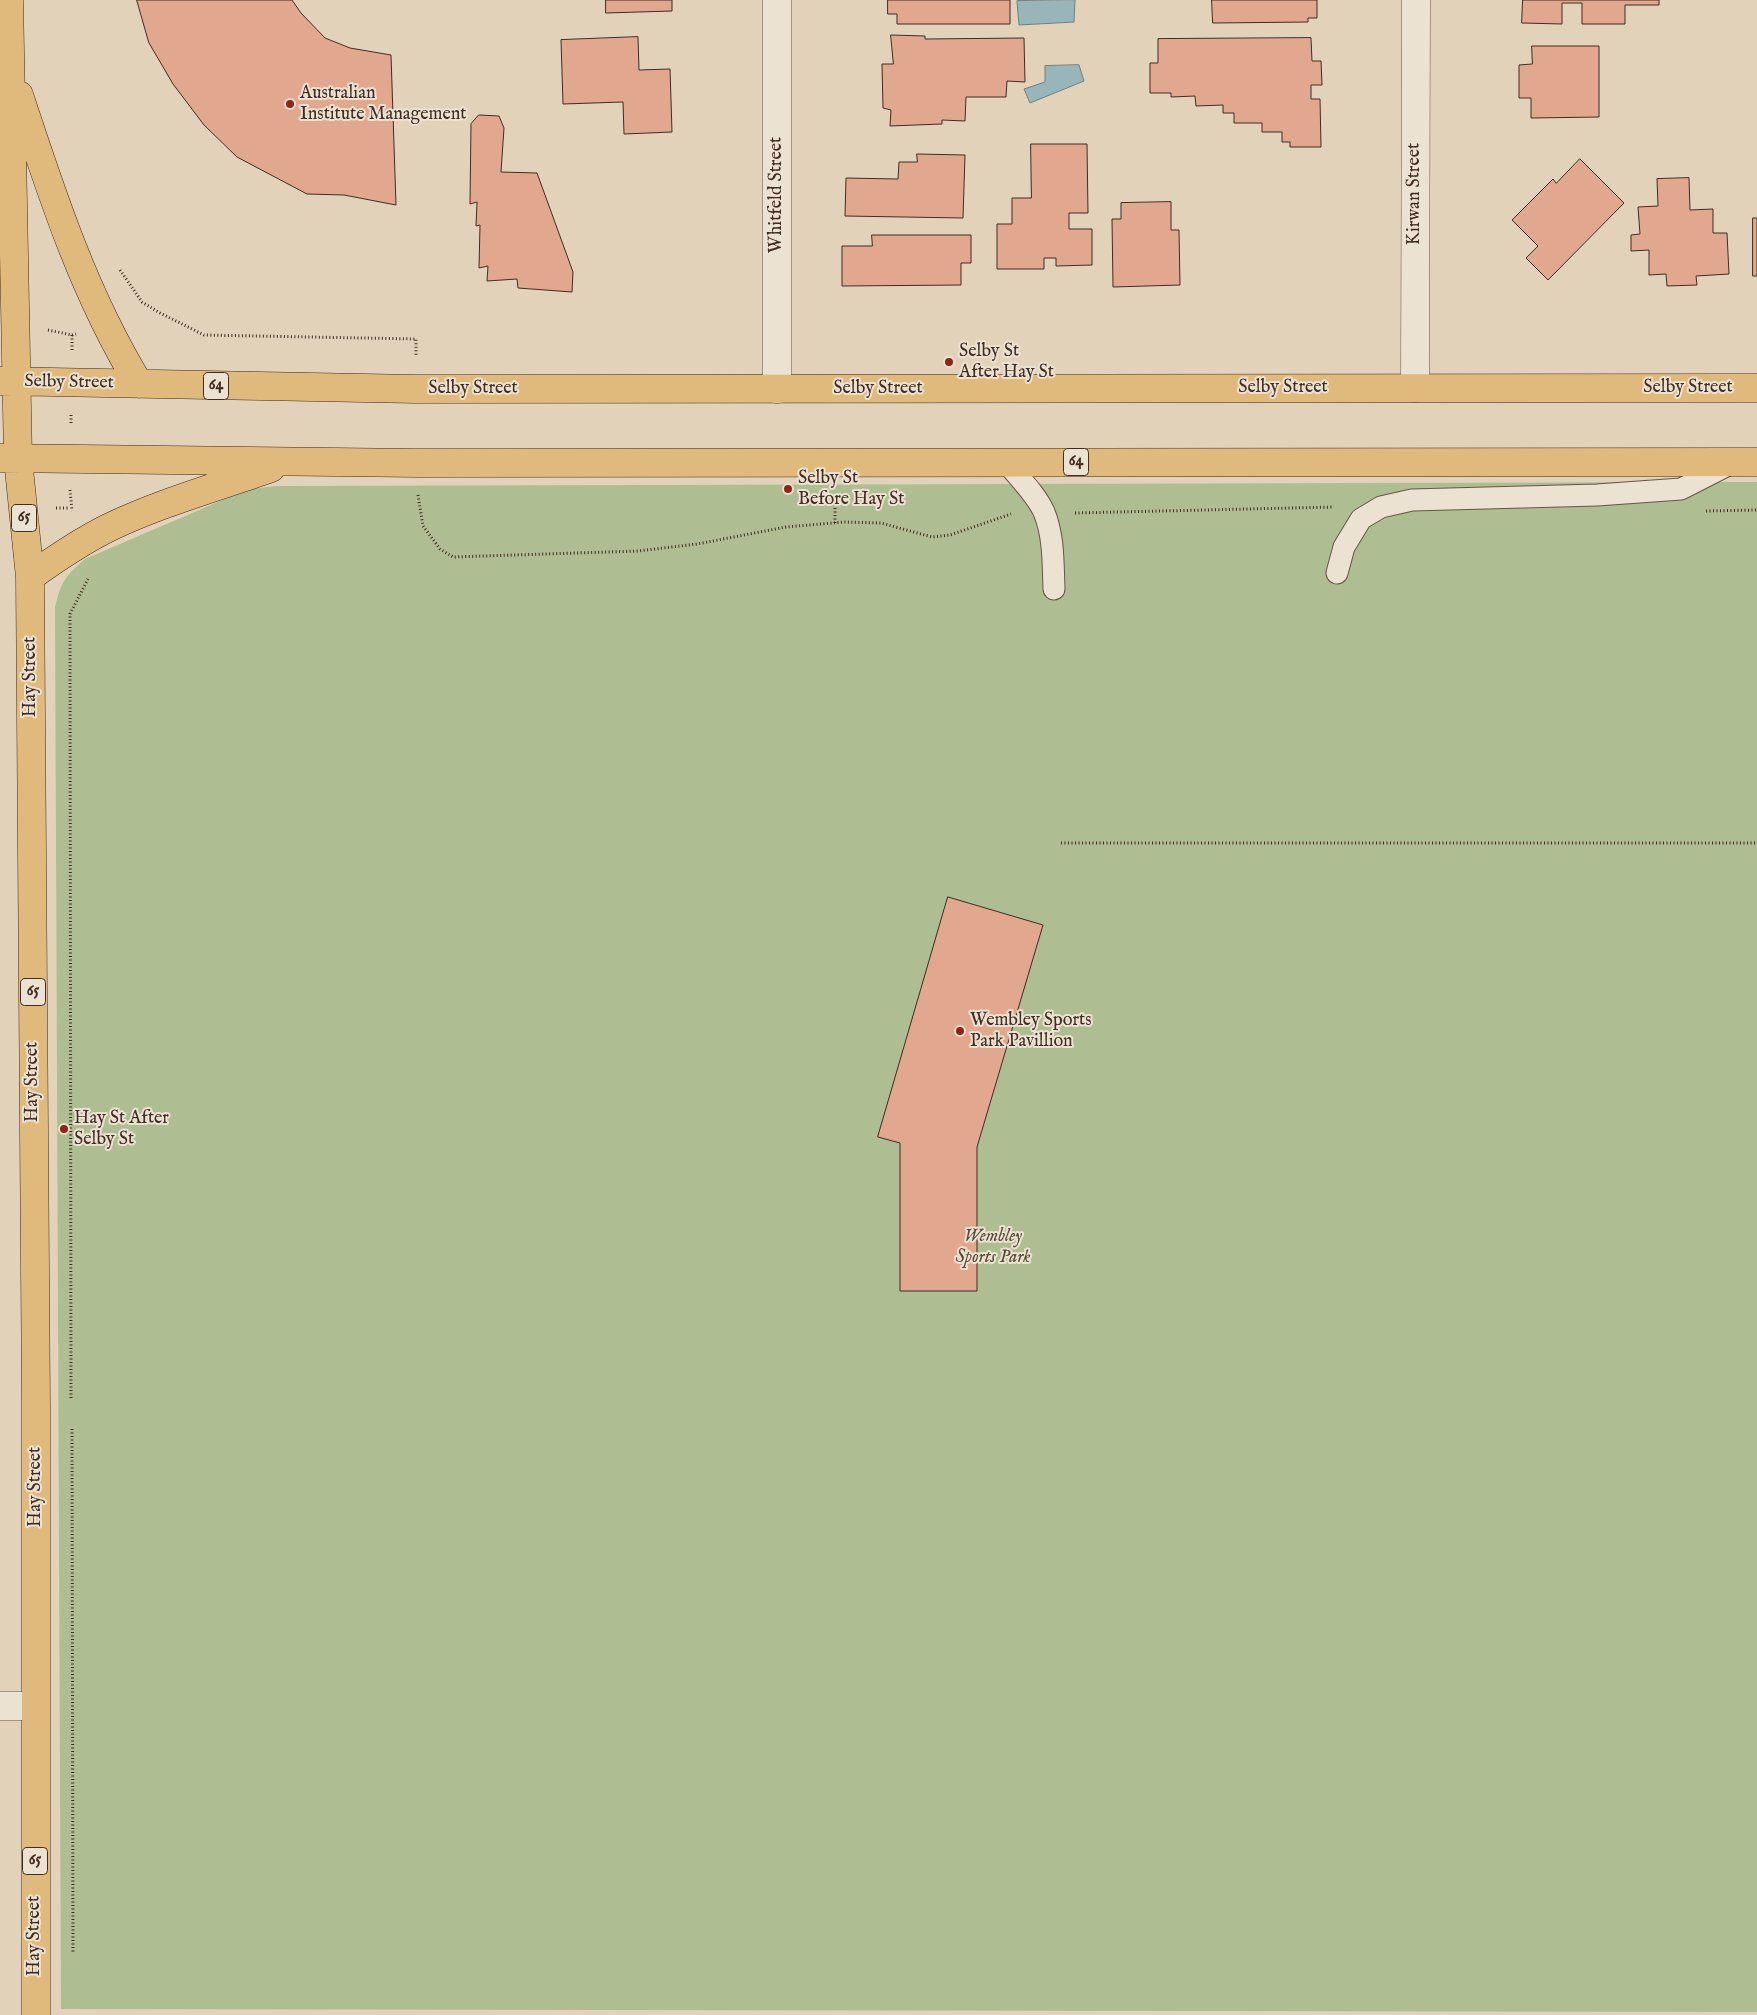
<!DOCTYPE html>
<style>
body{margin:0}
canvas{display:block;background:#e1d2b9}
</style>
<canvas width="1757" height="2015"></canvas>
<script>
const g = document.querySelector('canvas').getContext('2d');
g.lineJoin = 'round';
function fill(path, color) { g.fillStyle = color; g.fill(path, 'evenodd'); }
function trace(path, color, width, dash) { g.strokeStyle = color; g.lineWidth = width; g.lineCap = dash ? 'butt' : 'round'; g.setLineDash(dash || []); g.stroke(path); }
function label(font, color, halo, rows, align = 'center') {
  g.font = font + ' "IM FELL English",serif'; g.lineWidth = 4; g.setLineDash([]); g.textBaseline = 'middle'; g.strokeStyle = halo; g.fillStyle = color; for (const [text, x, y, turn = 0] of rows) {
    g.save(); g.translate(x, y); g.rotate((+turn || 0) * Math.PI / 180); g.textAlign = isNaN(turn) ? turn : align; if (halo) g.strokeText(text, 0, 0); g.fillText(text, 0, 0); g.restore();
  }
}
const green = new Path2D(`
 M1757,482V2012L61,2009L55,607C61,582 65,576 85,559L248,489L277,486Z`);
const water = new Path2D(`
 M1075,0L1074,22L1019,25L1017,1Z
 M1079,65L1084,81L1030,103L1024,89L1045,82V66Z`);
const building = new Path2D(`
 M137,0H292L301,13L325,38L350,48L391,55L396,205L344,195L307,194L237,157L204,125L173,84L149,43Z
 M606,0H672V11L606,13Z
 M888,0H1010V24H897V14H888Z
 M1212,0H1317V18H1308V22L1213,23Z
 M1523,0H1659V5H1625V24H1582V3H1562V24L1522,23Z
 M891,35L925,36V39L1024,38L1025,82L1007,81L1006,97H966L965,121L942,120V124L890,126L891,110L883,108L882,64H893Z
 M638,37L639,70L670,69L672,132L624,134L623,102L563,104L561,40Z
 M1311,38L1312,61H1321L1322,85H1311V99H1320L1321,147H1290V142H1282V132H1262V123H1234V113H1223V105L1196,106L1195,96L1171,97V93H1150V63H1158V39Z
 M1532,46H1599V117L1531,118V98H1519V65L1532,64Z
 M479,115L499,116L504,128L501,172L537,173L573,272L572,292L518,288L517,279L487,281L488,266L479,268L480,225L476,226L477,202L470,204L471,124Z
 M1031,144H1087L1088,213H1069V229H1092V265L1056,266V258H1044V269H997V224H1012V198H1031Z
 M917,154L965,155L963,218L845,216L846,178L898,179L899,162H917Z
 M1580,159L1624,203L1548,280L1526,258L1538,246L1512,220L1553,179L1556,183Z
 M1689,178L1690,210L1713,209V233H1727L1729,274L1696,276L1697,285L1667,286L1666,274L1649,275V250L1631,251V235L1640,234L1638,207L1658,206L1657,179Z
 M1171,202V230H1179L1180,285L1113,287L1112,219H1121V203Z
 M1753,218H1757V276H1753Z
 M872,235H971V263H961V285L842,286V246H872Z
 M948,897L1043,925L977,1147V1291H900V1143L878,1137Z`);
const path = new Path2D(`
 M120,270L142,302L160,313L204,335L416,339V356
 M48,330L72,335L76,334
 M72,335V350
 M71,415V423
 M70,490L72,511
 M418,495L423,526L440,549L453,557L638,551L697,544L786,527L844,522L881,523L932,537L950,535L1011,514
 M56,508H70
 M1706,511L1757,510
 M1075,513L1334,507
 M835,523V495
 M1061,843H1757
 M71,1398L70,614L88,579
 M72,1429L73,1952`);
const lane = new Path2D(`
 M1006,462C1019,478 1036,494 1044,512C1054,536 1053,564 1054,589
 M1337,573L1344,547L1361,519L1381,507L1412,500L1597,495L1681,489L1732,463`);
const street = new Path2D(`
 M1415,388L1416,0
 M777,389V0
 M0,1706H35`);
const primary = new Path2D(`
 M9,0L18,459L30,577L36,1406V2015
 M19,95C52,195 84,294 139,384
 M0,381L416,389L1757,388
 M1,458L417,463L1757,462
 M30,577C55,559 80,542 108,528C160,503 217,487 271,468`);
const markers = [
 [290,104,5,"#8f2418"],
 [949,362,5,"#8f2418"],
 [788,489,5,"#8f2418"],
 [960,1031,5,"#8f2418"],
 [64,1129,5,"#8f2418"]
];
const shields = [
 [216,386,25],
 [1076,462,25],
 [24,518,25],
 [33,992,25],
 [35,1861,25]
];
const shieldNames = [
 ["64",216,386],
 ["64",1076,462],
 ["65",24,518],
 ["65",33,992],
 ["65",35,1861]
];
const poiNames = [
 ["Australian",300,94],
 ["Institute Management",300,115],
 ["Selby St",959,352],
 ["After Hay St",959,373],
 ["Selby St",798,479],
 ["Before Hay St",798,500],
 ["Wembley Sports",970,1021],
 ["Park Pavillion",970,1042],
 ["Hay St After",74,1119],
 ["Selby St",74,1140]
];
const streetNames = [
 ["Kirwan Street",1415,194,-90],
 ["Whitfeld Street",777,195,-90],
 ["Selby Street",69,383,1],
 ["Selby Street",1283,388],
 ["Selby Street",1688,388],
 ["Selby Street",473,389],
 ["Selby Street",878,389],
 ["Hay Street",31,677,-90],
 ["Hay Street",33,1082,-90],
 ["Hay Street",36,1487,-90],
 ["Hay Street",35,1936,-90]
];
const parkNames = [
 ["Wembley",993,1237],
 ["Sports Park",993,1258]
];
fill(green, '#aebd92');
fill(water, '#98b5ba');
trace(water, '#757e7d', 1);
fill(building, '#e2a88f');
trace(building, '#412b22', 1);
trace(lane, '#695548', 23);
trace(street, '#695548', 29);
trace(primary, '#412b22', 29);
trace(path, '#412b22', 3, [1, 2.5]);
trace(lane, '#ece2d2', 21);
trace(street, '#ece2d2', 28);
trace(primary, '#e0b97c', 28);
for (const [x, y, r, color] of markers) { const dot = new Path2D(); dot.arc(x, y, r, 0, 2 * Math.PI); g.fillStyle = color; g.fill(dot); trace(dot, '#ece2d2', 2); }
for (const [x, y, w] of shields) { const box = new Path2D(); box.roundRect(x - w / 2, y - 13.5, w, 27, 4); g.fillStyle = '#ece2d2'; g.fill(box); trace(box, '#412b22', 1); }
label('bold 16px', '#412b22', null, shieldNames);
label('18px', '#412b22', '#ece2d2', poiNames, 'left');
label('18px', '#412b22', '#ece2d2', streetNames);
label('italic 18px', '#574838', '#ece2d2', parkNames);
</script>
